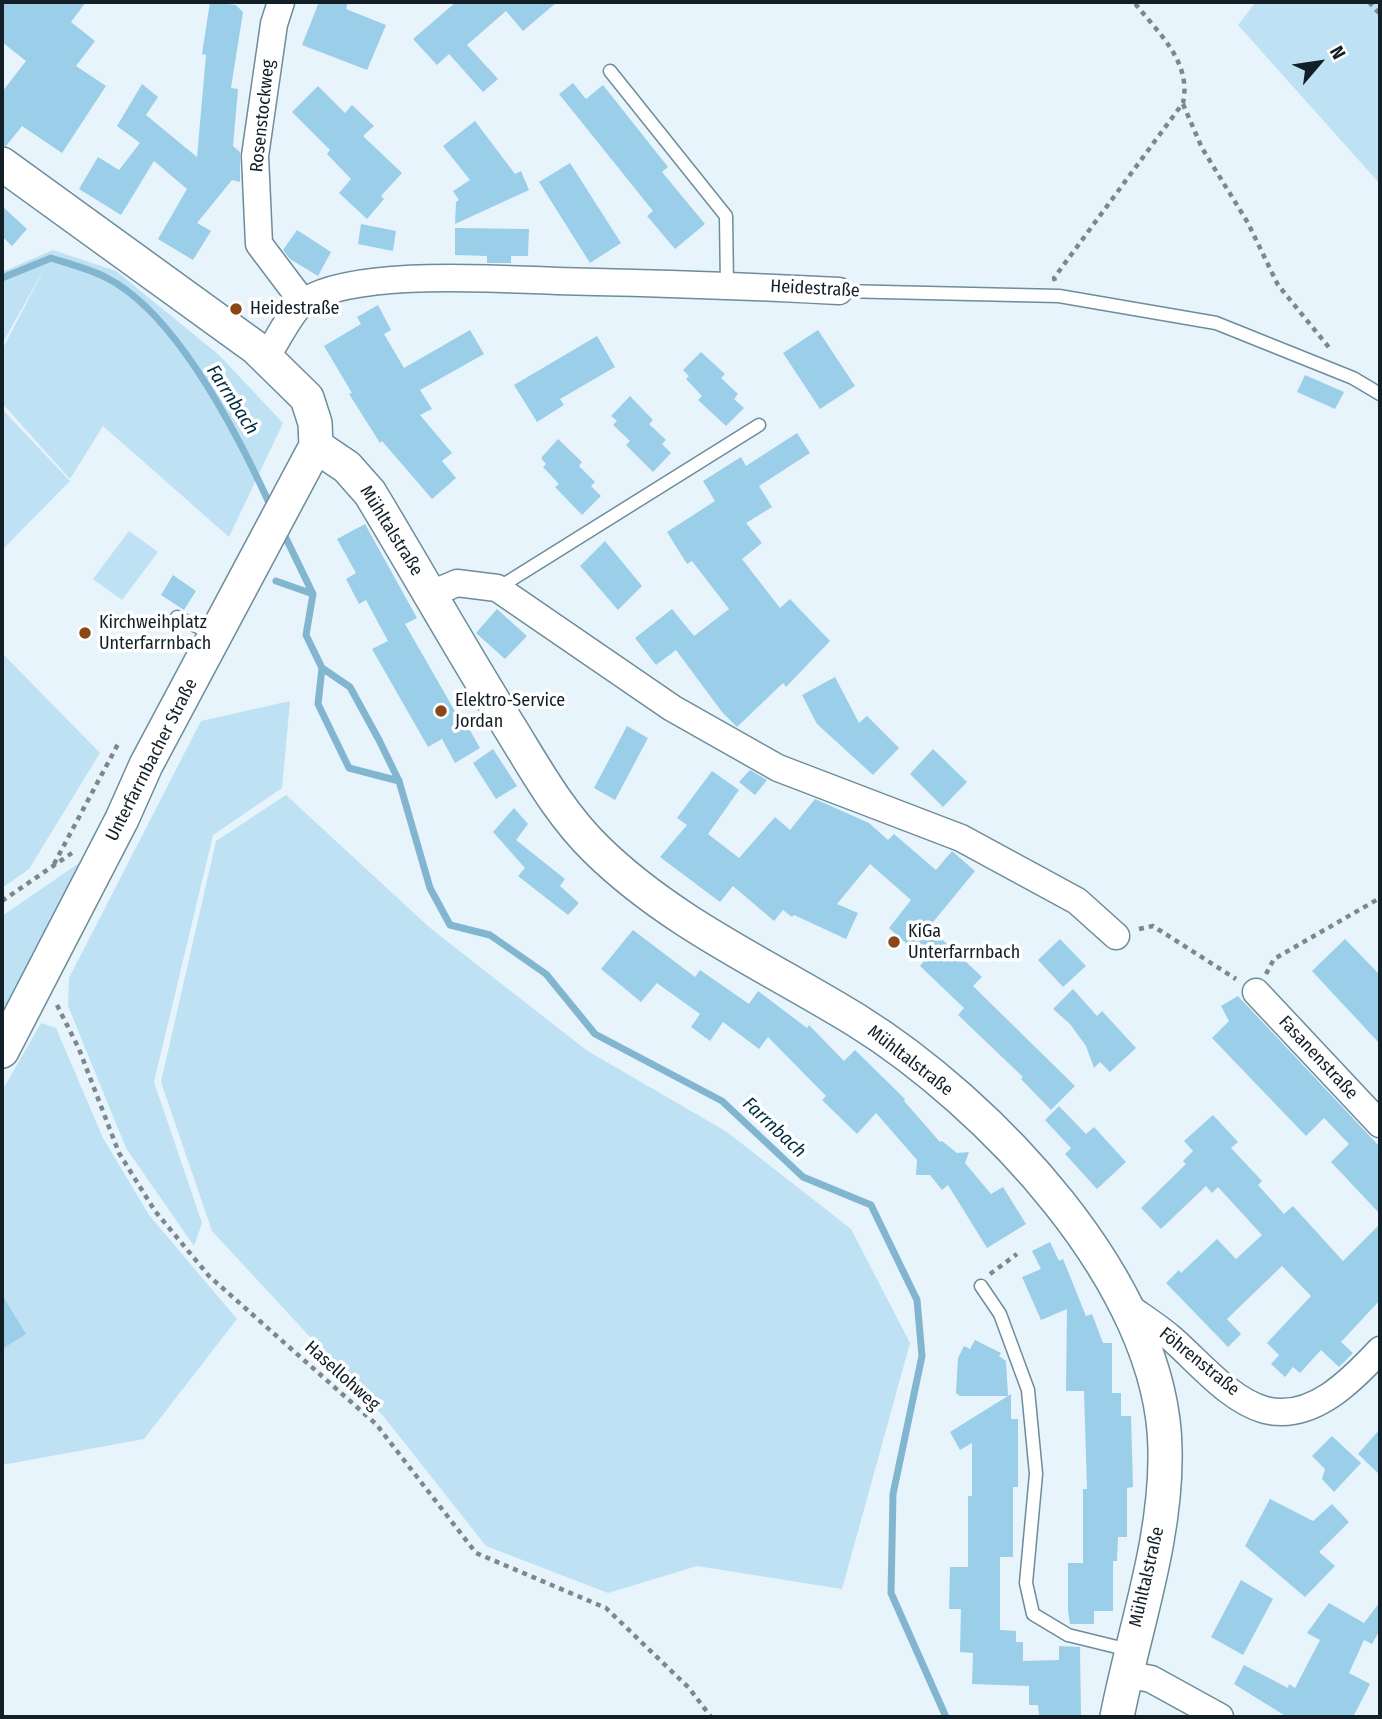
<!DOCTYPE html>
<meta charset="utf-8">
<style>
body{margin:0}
#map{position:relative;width:1382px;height:1719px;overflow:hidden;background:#e7f4fb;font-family:"Fira Sans Condensed",sans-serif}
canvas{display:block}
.frame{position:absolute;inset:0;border:4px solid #131f26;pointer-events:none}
.north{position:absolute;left:1284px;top:28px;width:70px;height:70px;-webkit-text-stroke:5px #fff;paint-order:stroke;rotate:61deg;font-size:19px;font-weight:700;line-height:28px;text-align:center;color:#131f26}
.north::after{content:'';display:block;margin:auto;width:24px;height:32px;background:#131f26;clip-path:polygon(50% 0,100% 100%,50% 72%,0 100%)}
</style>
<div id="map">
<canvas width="1382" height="1719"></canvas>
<div class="frame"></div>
<div class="north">N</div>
</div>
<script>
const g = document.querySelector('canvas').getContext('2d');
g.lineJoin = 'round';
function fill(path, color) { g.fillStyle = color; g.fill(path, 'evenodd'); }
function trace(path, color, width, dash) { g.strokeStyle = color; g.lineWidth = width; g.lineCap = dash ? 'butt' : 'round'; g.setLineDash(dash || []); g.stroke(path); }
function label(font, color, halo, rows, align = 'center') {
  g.font = font + ' "Fira Sans Condensed",sans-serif'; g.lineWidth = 7; g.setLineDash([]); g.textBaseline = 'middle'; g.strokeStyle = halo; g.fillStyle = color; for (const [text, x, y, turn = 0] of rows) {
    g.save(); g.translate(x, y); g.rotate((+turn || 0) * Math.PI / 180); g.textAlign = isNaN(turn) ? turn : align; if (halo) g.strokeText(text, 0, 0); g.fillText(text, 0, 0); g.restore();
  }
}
const green = new Path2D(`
 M1256,2H1380V184L1238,25Z
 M53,250L116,271L219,355L283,423L229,537L103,426L70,479L2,403V350L48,262L2,344V272Z
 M2,409L70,481L2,550Z
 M129,531L158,552L122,600L93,579Z
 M2,653L100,753L29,869L2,888Z
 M290,701L282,788L213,835L154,1082L202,1223L194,1246L126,1148L68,1006L69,978L201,721Z
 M286,795L429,927L586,1050L727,1132L851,1229L910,1343L842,1589L697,1566L608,1593L486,1546L384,1417L212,1231L161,1082L216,841Z
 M82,861L2,1023V916Z
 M41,1023L56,1028L103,1138L149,1215L237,1319L144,1439L2,1465V1091Z`);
const stream = new Path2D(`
 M2,278L51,258C69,264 90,269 107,278C177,314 239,437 271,507
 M282,530L313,594L306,635L322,668L350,687L379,740L399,781L430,888L450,925L490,935L546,974L595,1034L722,1101L803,1177L871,1205L917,1300L922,1356L893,1494L891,1593L946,1717
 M276,581L313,594
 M322,668L318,704L349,768L399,781`);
const building = new Path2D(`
 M2,2H86L71,22L95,41L76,66L106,86L62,153L22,126L6,146L2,145V92L26,61L2,42Z
 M210,2L236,5L243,12L231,88L238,89L233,146L240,152V182L232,180L197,223L211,231L193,260L158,239L187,189L154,161L121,215L79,189L98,157L119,170L140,143L117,126L142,84L158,97L146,115L197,157L206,55L202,54Z
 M319,2H348L346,9L386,25L367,70L302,45Z
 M456,2H557L523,31L506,11L467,45L498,79L483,92L449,54L437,65L413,39Z
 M573,83L586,99L603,85L668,167L662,172L705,224L675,249L647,216L653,211L559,94Z
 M318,86L345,113L352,105L374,126L363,136L402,173L381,196L384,199L367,219L339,193L351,179L327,154L330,150L292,112Z
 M475,121L515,174L521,171L529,190L455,224L456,202L459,200L453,191L470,180L443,146Z
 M570,163L621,243L590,263L539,182Z
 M2,206L27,229L12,246L2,236Z
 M361,224L396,231L393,251L358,244Z
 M455,228L529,229L528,256H511V263H487V256L455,255Z
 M297,230L331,252L318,276L290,259L283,250Z
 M378,305L391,330L384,334L404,368L470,330L484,354L420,390L432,409L420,415L452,453L442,461L456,478L432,499L382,441L380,443L349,394L352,393L324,346L361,324L357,317Z
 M818,330L855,386L820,409L783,353Z
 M597,336L615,367L560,399L564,405L537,422L514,385Z
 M701,352L725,374L721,378L738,394L734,399L744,408L726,426L698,400L702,396L686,379L689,376L683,370Z
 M1305,375L1344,392L1335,409L1297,392Z
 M630,396L653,420L649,424L666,440L662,444L671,453L653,472L626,445L630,441L613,425L617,421L611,416Z
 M797,433L810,453L759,486L772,507L746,523L762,543L742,559L780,608L790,599L830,641L786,687L783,683L737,727L722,712L676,650L656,665L635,638L672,609L694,636L729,609L692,561L687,564L667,532L715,501L703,481L741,457L746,466Z
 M558,439L582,462L579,466L595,482L591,486L601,496L582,515L555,487L559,484L543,467L546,464L541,458Z
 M365,524L417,618L405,624L464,727L467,725L480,748L455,763L442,739L428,747L372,649L388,641L366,600L359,604L346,579L356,573L337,539Z
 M605,541L642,586L618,610L580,566Z
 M173,575L196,591L184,610L161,595Z
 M497,609L527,636L505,659L476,633Z
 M835,677L859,723L867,716L899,748L873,775L817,724L802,695Z
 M627,726L648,738L615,800L594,788Z
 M493,749L517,786L496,799L473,763Z
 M933,749L967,782L943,807L910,774Z
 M750,770L767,780L755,795L739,782Z
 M712,771L739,790L708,834L739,858L775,817L790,830L815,799L869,823L888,840L894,834L936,870L952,851L975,871L929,927L982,977L973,986L1075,1086L1051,1110L1021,1079L1023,1077L958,1015L964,1008L920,966L925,960L889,928L911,900L870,864L837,904L858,913L846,939L794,915L792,917L783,910L774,921L733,886L720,902L660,857L687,825L677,818Z
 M514,808L528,824L516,840L565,879L560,886L579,903L568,915L518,876L525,868L493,832Z
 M633,930L695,977L700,970L749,1004L758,991L807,1028L809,1025L844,1061L855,1050L905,1099L904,1101L940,1142L942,1141L957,1153L969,1152L965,1163L991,1194L1003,1187L1026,1224L987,1248L948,1185L942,1190L930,1175H916L917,1160L876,1113L857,1134L822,1100L826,1096L768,1037L759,1049L723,1022L710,1041L691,1027L700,1014L657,983L641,1002L601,969Z
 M1060,939L1086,966L1063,987L1038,960Z
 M1345,939L1380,975V1044L1312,971Z
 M1073,989L1097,1016L1102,1011L1136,1048L1110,1072L1100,1062L1094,1068L1086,1046L1070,1024L1053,1009Z
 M1238,996L1380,1147V1214L1331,1162L1349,1144L1324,1118L1306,1136L1212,1038L1229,1021L1221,1006Z
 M1059,1106L1086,1134L1094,1127L1126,1162L1097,1189L1065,1154L1071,1148L1045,1120Z
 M1213,1115L1238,1142L1231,1148L1262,1181L1258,1185L1284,1214L1293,1206L1343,1261L1380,1224V1300L1341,1342L1353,1353L1339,1367L1321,1350L1300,1373L1293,1367L1285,1377L1271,1364L1279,1355L1267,1343L1311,1296L1282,1266L1227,1319L1241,1334L1228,1347L1166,1283L1179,1270L1181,1273L1217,1239L1236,1259L1262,1235L1218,1187L1212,1193L1206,1186L1161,1229L1141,1208L1186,1164L1183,1161L1193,1151L1184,1141Z
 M1050,1242L1059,1261L1063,1259L1086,1316L1092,1314L1103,1343H1112V1393H1121V1416H1131L1133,1487L1127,1488V1537H1118L1117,1561H1113V1611H1094V1624H1070L1068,1611V1563H1083V1489H1087L1084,1391H1066L1067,1309L1041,1320L1022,1277L1041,1269L1032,1251Z
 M2,1295L26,1334L2,1349Z
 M975,1340L1001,1353L999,1356L1006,1361L1008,1396H960L956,1393L958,1358L964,1346L970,1349Z
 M1011,1394V1419H1018V1487H1013V1557H1000V1630L1016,1631V1642H1023V1661L1059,1660V1646L1080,1647L1081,1717H1039L1038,1705H1029V1686L972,1684L973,1653L960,1652L961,1609H949L950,1567H968V1496H972V1443L960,1450L950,1432Z
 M1380,1429V1475L1358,1454Z
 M1332,1436L1361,1463L1334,1492L1322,1479L1325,1469L1312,1456Z
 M1270,1499L1313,1521L1332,1504L1349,1522L1319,1552L1335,1566L1305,1597L1245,1546Z
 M1241,1580L1273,1599L1243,1655L1211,1637Z
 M1380,1602V1630L1372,1644L1364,1640L1349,1673L1370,1684L1353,1717H1287L1234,1684L1244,1665L1288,1688L1289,1684L1295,1688L1320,1640L1307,1633L1329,1603L1364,1623Z`);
const path = new Path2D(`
 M1369,2L1380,14
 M1183,104L1202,148L1248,223L1278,285L1331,350
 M1055,281L1054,278L1183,103C1192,61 1157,32 1134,2
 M54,864L118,744
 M2,901L72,853
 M1139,929L1153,926L1236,979
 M1266,974L1274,959L1380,898
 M57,1005L79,1049L119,1153L155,1211L209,1276L376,1424L476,1553L606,1608L689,1688L711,1717
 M990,1274L1017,1254`);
const service = new Path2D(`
 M610,71L726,216L727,285
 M839,291L1059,296L1216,323L1353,378L1380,394
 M498,588L759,425
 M177,617L213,634
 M981,1286L1000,1314L1028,1390L1036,1474L1026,1583L1033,1614L1068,1635L1129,1650`);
const minor = new Path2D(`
 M281,2L274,24L255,156L259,244L302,301
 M266,358C275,344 293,308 305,301C357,269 495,279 557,281C651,283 745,286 839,291
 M431,594L457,583L497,588L672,708L778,768L961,838L1077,901L1116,936
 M1256,992L1380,1124
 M1127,1306C1142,1317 1157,1326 1171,1338C1199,1362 1229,1400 1265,1410C1312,1422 1352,1380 1380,1350
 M1125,1674L1151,1679L1220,1717`);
const tertiary = new Path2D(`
 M2,164L256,348L307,398L315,423L316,446L146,765L122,819L2,1051
 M316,446L347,467L370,493C417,571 462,651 510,728C536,770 560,814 596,849C671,923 767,965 856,1020C988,1102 1163,1283 1165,1449C1167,1540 1134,1629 1117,1717`);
const markers = [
 [236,309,7,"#8a4718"],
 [85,633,7,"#8a4718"],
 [441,711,7,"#8a4718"],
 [894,942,7,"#8a4718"]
];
const streetNames = [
 ["Rosenstockweg",263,116,-84],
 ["Heidestraße",815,289,3],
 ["Mühltalstraße",391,531,58],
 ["Unterfarrnbacher Straße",152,760,-63],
 ["Fasanenstraße",1318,1058,47],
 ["Mühltalstraße",910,1061,38],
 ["Föhrenstraße",1199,1362,39],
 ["Hasellohweg",342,1376,42],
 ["Mühltalstraße",1147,1577,-77]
];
const poiNames = [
 ["Heidestraße",250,309],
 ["Kirchweihplatz",99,623],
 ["Unterfarrnbach",99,644],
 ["Elektro-Service",455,701],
 ["Jordan",455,722],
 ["KiGa",908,932],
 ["Unterfarrnbach",908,953]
];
const waterNames = [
 ["Farrnbach",232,400,57],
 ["Farrnbach",774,1128,43]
];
fill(green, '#bee1f3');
trace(stream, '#82b5cf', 7);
fill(building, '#9bcee9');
trace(service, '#6d8c9c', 15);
trace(minor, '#6d8c9c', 29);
trace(tertiary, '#6d8c9c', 36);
trace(path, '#7c888f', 4.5, [5, 5]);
trace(service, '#fff', 12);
trace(minor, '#fff', 26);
trace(tertiary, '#fff', 33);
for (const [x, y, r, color] of markers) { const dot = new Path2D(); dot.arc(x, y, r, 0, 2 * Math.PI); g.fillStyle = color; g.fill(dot); trace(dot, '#fff', 2.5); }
label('18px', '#131f26', '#fff', streetNames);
label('18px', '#131f26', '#fff', poiNames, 'left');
label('italic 19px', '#012f42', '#fff', waterNames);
</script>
